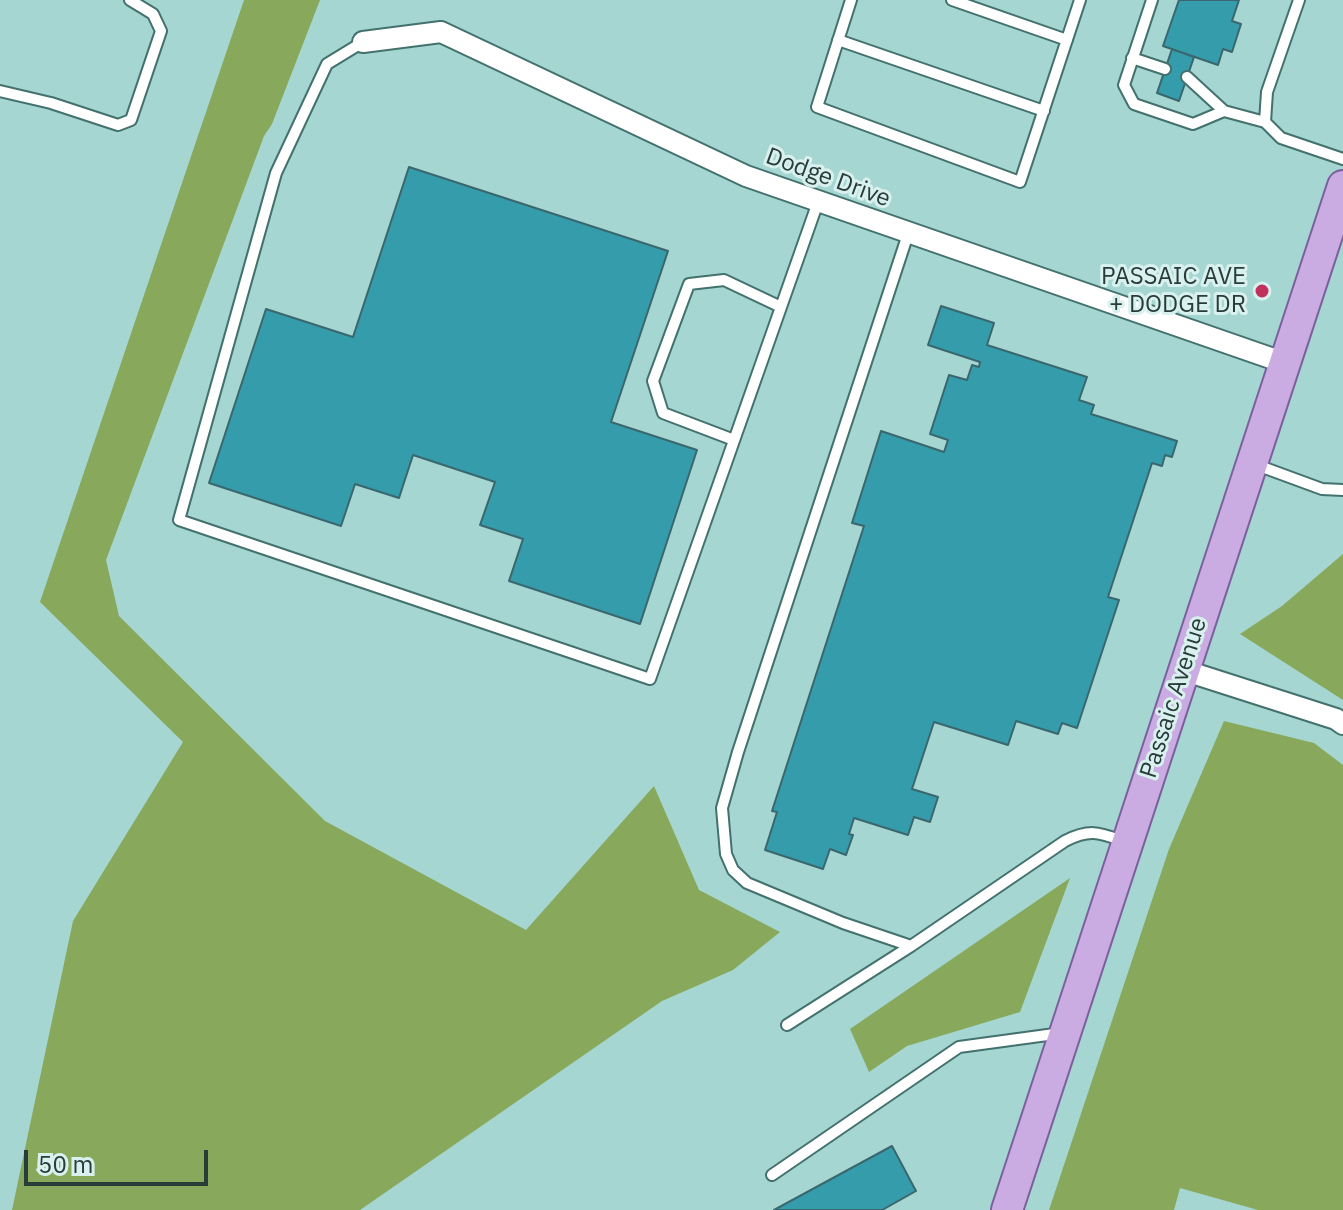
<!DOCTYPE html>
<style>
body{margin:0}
#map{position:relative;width:1343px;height:1210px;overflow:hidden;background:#a5d6d1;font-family:"IBM Plex Sans",sans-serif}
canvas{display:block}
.scale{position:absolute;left:24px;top:1150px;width:184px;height:36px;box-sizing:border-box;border:4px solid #283c3a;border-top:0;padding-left:10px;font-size:24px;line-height:28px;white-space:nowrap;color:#283c3a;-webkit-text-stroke:6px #d9f1ee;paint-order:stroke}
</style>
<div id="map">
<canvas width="1343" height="1210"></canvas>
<div class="scale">50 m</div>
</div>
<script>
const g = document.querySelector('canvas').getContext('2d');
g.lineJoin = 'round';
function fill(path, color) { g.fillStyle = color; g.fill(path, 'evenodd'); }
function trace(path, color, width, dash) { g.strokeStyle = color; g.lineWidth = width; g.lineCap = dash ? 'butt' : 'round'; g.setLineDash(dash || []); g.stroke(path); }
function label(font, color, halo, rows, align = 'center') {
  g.font = font + ' "IBM Plex Sans",sans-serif'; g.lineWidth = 6; g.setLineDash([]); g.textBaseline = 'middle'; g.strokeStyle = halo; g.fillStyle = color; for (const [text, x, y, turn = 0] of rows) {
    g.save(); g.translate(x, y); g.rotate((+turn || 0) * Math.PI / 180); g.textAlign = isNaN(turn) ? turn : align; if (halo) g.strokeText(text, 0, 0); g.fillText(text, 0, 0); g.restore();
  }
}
const green = new Path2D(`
 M244,0H320L272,124L264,136L106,560L119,616L325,821L526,930L654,786L699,890L780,932L733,970L662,1001L360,1210H12L73,921L183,742L40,602Z
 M1343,554V700L1240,634L1282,606Z
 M1224,721L1314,743L1343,765V1210H1258L1180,1188L1174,1210H1049L1169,849Z
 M1070,878L1020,1012L907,1046L869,1072L850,1029Z`);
const building = new Path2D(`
 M1179,0H1239L1232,21L1241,24L1232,52L1223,49L1218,65L1163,46Z
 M1172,49L1194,57L1179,101L1157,93Z
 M409,167L668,251L611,422L697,450L640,624L509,581L523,539L480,525L495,482L413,455L399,498L355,484L341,526L209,483L266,309L353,337Z
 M941,306L994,323L987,345L1087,377L1079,400L1094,405L1091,414L1177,441L1172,457L1165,455L1162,466L1152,463L1108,597L1119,600L1077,728L1062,723L1058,734L1016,721L1008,745L934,722L912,789L938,797L930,822L914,817L908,835L854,818L849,834L853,835L846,855L830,849L823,869L765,850L777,812L772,811L864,526L852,523L881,431L944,452L948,440L930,434L949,375L967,380L972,365L979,367L980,362L928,345Z
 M892,1146L916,1191L882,1210H774Z`);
const service = new Path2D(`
 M851,0L817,107L1020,182L1080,0
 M952,0L1067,40
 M1152,0L1124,85L1134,104L1193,124L1224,111L1265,122
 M1299,0L1267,92L1265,122L1281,138L1343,159
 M838,40L1044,111
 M363,42L327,64L276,173L179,520L650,679L818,202
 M1132,58L1165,69
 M1187,77L1224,111
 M0,91L51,103L118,125L131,120L161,31L153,14L130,0
 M908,234L738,752L722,808L726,854L733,870L747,883L843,923L911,946
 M734,440L663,413L653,381L689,284L724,280L781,307
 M1254,464L1322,489L1343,490
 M787,1025L911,946L1065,841C1091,828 1100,833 1126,842
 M772,1175L959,1047L1062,1033`);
const minor = new Path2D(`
 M363,42L441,32L746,176L1285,363
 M1183,670L1336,719L1343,724`);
const primary = new Path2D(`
 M1007,1210L1343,186`);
const markers = [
 [1262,291,8,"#c0325c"]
];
const streetNames = [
 ["Dodge Drive",828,178,20],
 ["Passaic Avenue",1174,698,-72]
];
const poiNames = [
 ["PASSAIC AVE",1246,277],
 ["+ DODGE DR",1246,305]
];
fill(green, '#88a85c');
fill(building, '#359cab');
trace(building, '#3a676e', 2);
trace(service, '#43716d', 14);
trace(minor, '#43716d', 24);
trace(primary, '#7a609c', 34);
trace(service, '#fff', 10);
trace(minor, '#fff', 20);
trace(primary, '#caace3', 30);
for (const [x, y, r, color] of markers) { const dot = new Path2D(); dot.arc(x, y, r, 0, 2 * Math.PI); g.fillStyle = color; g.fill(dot); trace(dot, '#d9f1ee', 3); }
label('24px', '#283c3a', '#d9f1ee', streetNames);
label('24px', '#283c3a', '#d9f1ee', poiNames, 'right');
</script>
